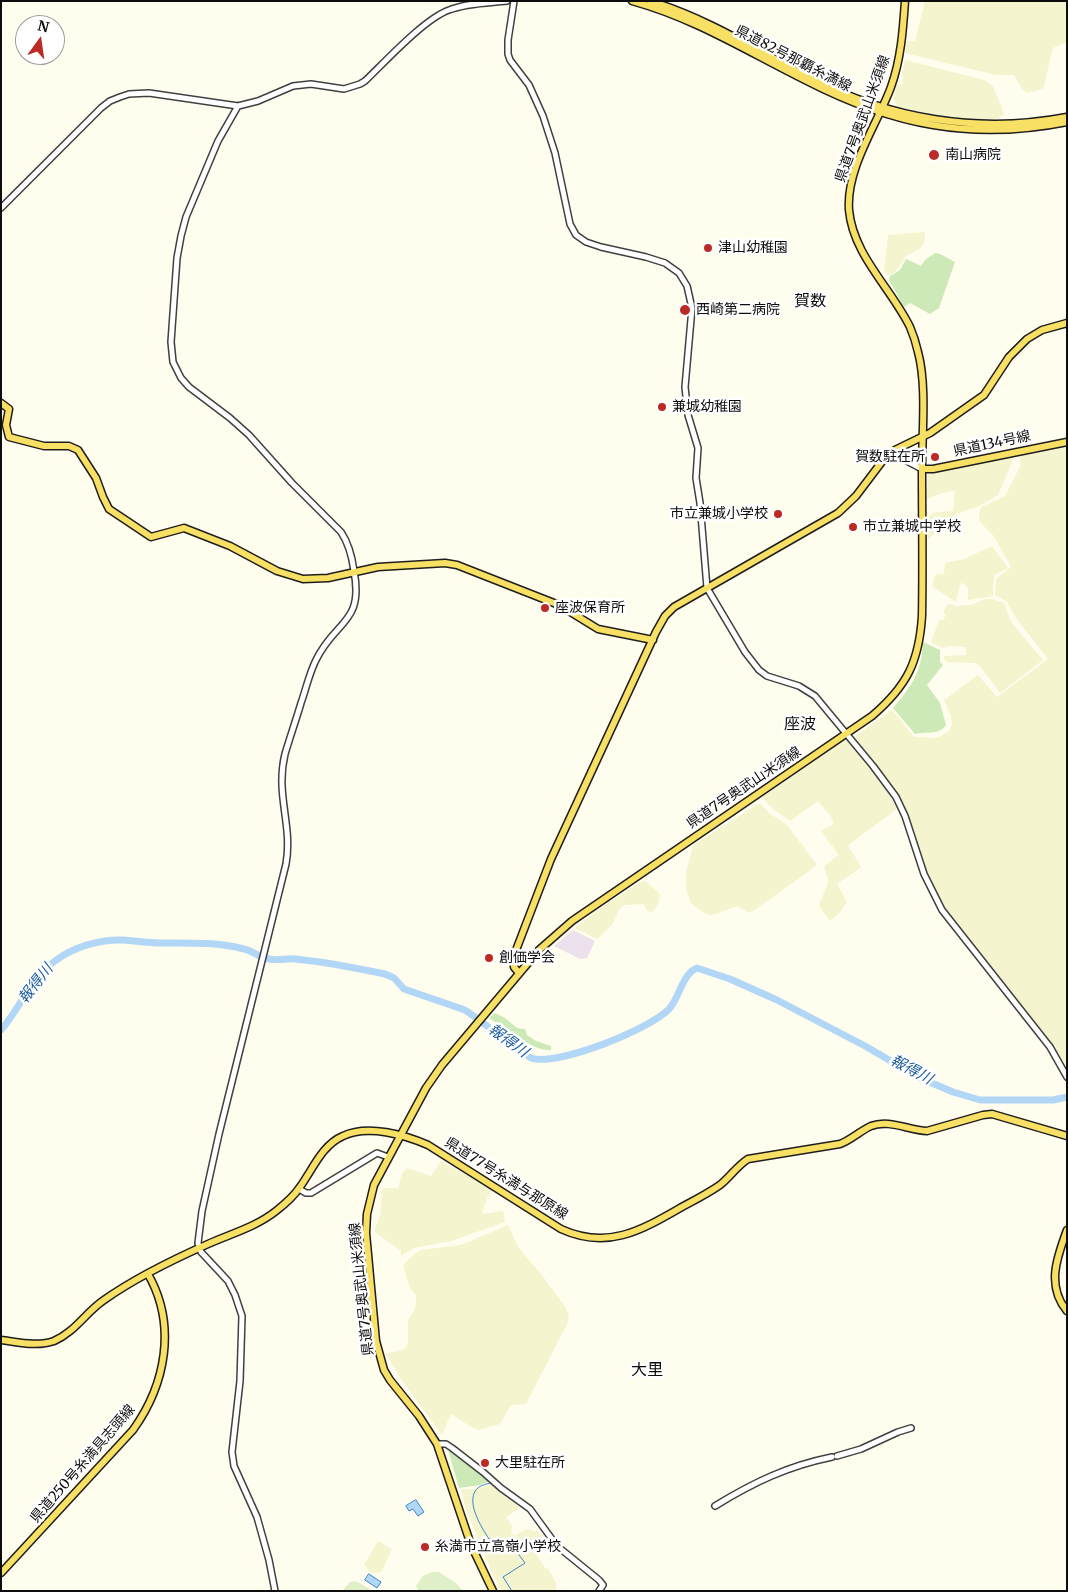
<!DOCTYPE html>
<meta charset="utf-8">
<style>
body{margin:0}
#map{position:relative;width:1068px;height:1592px;overflow:hidden;background:#fffded;font-family:Merriweather,serif}
canvas{display:block}
.frame{position:absolute;inset:0;border:2px solid #0d0d0d;pointer-events:none}
.north{position:absolute;left:15px;top:15px;width:50px;height:50px;box-sizing:border-box;background:#fff;border:1px solid #9e9e9e;border-radius:50%;rotate:14deg;font-size:14px;font-weight:700;line-height:20px;text-align:center;color:#0d0d0d}
.north::after{content:'';display:block;margin:auto;width:18px;height:22px;background:#bc2a26;clip-path:polygon(50% 0,100% 100%,50% 72%,0 100%)}
</style>
<div id="map">
<canvas width="1068" height="1592"></canvas>
<div class="frame"></div>
<div class="north">N</div>
</div>
<script>
const g = document.querySelector('canvas').getContext('2d');
g.lineJoin = 'round';
function fill(path, color) { g.fillStyle = color; g.fill(path, 'evenodd'); }
function trace(path, color, width, dash) { g.strokeStyle = color; g.lineWidth = width; g.lineCap = dash ? 'butt' : 'round'; g.setLineDash(dash || []); g.stroke(path); }
function label(font, color, halo, rows, align = 'center') {
  g.font = font + ' Merriweather,"Noto Sans JP",serif'; g.lineWidth = 5; g.setLineDash([]); g.textBaseline = 'middle'; g.strokeStyle = halo; g.fillStyle = color; for (const [text, x, y, turn = 0] of rows) {
    g.save(); g.translate(x, y); g.rotate((+turn || 0) * Math.PI / 180); g.textAlign = isNaN(turn) ? turn : align; if (halo) g.strokeText(text, 0, 0); g.fillText(text, 0, 0); g.restore();
  }
}
const industrial = new Path2D(`
 M573,930L595,941L587,958L580,959L554,946Z`);
const farmland = new Path2D(`
 M925,1H1067V42L1053,48L1043,89L1027,93L1023,90L1014,75H996L905,53L907,41H915Z
 M905,60L984,80L993,86L1004,114L998,119L983,123L928,115L898,107L893,99L897,84H903L902,73Z
 M925,232L924,243L919,249L906,256L895,272L889,275L884,271L888,235Z
 M1067,447V1073L1061,1061L1047,1039L942,908L928,876L904,809L878,768L853,738L892,710L914,737L936,738L941,736L949,731L952,724L951,716L944,700L978,675L997,697L1048,659L1016,618L1007,602L995,595L996,579L1011,567L993,535L979,521V515L981,507L1005,496L1021,465L1020,456Z
 M1011,457L1013,460L998,495L979,506L956,514L939,527L929,539L927,536L928,518L931,514L937,512L953,511L955,491L942,493L927,499L928,473Z
 M992,546L1008,568L994,575L993,596L968,600V589L964,584L960,583L956,602L932,586L935,575L944,574L945,563L964,559Z
 M985,599H992L1004,603L1011,622L1043,660L1000,693L980,666L976,663L946,662L944,659V656L966,655V647L949,646L943,648L931,642L939,620H943L946,615L943,612L948,604L957,606L971,605Z
 M847,738L883,785L897,809L848,845L861,867L837,884L847,902L841,911L830,921L820,908L819,904L827,886L828,879L824,866L839,855L821,831L834,824L831,817L818,801L790,821L773,809L762,797Z
 M760,803L769,813L787,825L817,865L752,912H747L738,906L712,915L705,914L691,903L686,889V873L693,845Z
 M644,880L660,894L658,904L653,912L647,911L644,904L624,905L619,910L612,925L597,939L575,928L599,909Z
 M441,1161L492,1189L484,1205L482,1214L503,1211L505,1222L451,1241L414,1248L401,1256V1251L375,1232L376,1225L380,1215L382,1195L381,1193L384,1188H398L402,1173L407,1168L431,1176Z
 M508,1225L518,1247L544,1278L566,1308L569,1316L568,1322L526,1404L511,1405L500,1424L478,1430L473,1428L451,1414L442,1435L401,1379L386,1354L405,1349L408,1344V1320L414,1311L416,1304V1295L410,1288L403,1266L413,1255L421,1250L461,1245Z
 M492,1484L520,1508L506,1517L512,1526L511,1532L514,1536L527,1529L538,1532L543,1536L532,1548L546,1569L548,1568L556,1583V1591H502L499,1587L485,1556L466,1509L461,1490L479,1488Z
 M378,1541L392,1549L382,1571L377,1573L371,1572L364,1565Z`);
const green = new Path2D(`
 M935,253L940,254L955,262L939,308L930,314L910,303L904,307L889,280L890,276L900,270L906,259L921,266L925,260Z
 M923,642L940,650V662L943,665L927,685L940,703L946,725C938,736 927,731 915,734L893,708C912,686 922,671 923,642Z
 M495,1013L505,1018L517,1028L525,1029L527,1035L536,1041L551,1046V1050C534,1052 504,1028 489,1018Z
 M448,1450L490,1481L480,1485L459,1488Z`);
const pitch = new Path2D(`
 M432,1572H439L456,1583L463,1591H419L416,1586L423,1576Z
 M356,1581L373,1591H342L350,1582Z`);
const water = new Path2D(`
 M416,1500L424,1512L418,1516L413,1509L409,1511L406,1506Z
 M369,1574L381,1582L377,1588L365,1580Z`);
const stream = new Path2D(`
 M490,1483C487,1484 482,1485 479,1487C463,1499 482,1528 489,1539L508,1540L525,1563L503,1577L512,1591`);
const river = new Path2D(`
 M1,1030C20,1008 31,978 55,961C73,947 100,939 123,940C136,941 148,943 161,943C189,943 217,942 244,949C253,951 260,958 269,959C278,961 286,958 295,959C326,962 356,968 385,974L394,978L404,989L465,1010L531,1058C557,1067 650,1029 669,1009C680,997 682,974 697,968L730,979L777,1000L865,1046L920,1078L953,1092L980,1100H1053L1067,1097`);
const minor = new Path2D(`
 M514,1L508,40V54L510,60L529,85L543,116L555,153L570,224L576,235L586,242L601,247L646,257L665,263L679,273L687,286L692,308L685,387L688,415L698,448L696,478L700,503L707,588L745,652L759,670L767,676L799,686L815,696L873,766L896,797L905,816L924,874L942,910L1050,1047L1067,1077
 M238,106L218,141L186,217L181,236L177,258L171,342L173,362L181,378L189,387L230,418L249,435L292,483L341,532C349,544 352,556 354,571C364,624 335,620 316,660C309,674 306,689 301,703C296,720 290,737 285,754C275,795 293,825 286,864L219,1134L202,1211L198,1243L201,1252L228,1281L235,1295L242,1316L240,1381L232,1452L234,1466L257,1517L269,1560L275,1591
 M1,208L101,108L110,101L120,97L129,94L149,93L238,106L258,101L293,86L311,84L344,89L360,84L365,81C385,62 424,19 449,10C467,3 488,3 507,1
 M895,450L899,457L922,469
 M299,1189L306,1193H311L377,1153L388,1157
 M437,1444H446L452,1448L483,1472L501,1488L530,1509L557,1546L599,1580L603,1585L599,1591
 M837,1456L861,1449L898,1432L911,1428
 M715,1506C754,1482 788,1466 832,1457`);
const major = new Path2D(`
 M632,1C697,19 748,52 807,81C893,125 971,141 1067,122
 M650,1C707,18 758,51 810,78C890,119 978,134 1067,117
 M1,403L9,409L6,425L9,437L44,446H69L78,450L96,478L103,497L109,509L151,537L184,528L230,546L277,571L303,579L328,578L378,567L445,563L457,565L559,605L598,629L653,640
 M922,469H933L1067,442
 M519,973L514,967L513,958L551,859L656,632L665,616L674,607L838,513L856,496L884,459L895,450L930,433L984,395L1009,357L1027,339L1042,330L1067,323
 M1067,1230C1057,1257 1046,1286 1067,1311
 M1,1340C18,1342 37,1347 54,1341C75,1332 86,1312 104,1300C135,1278 172,1260 208,1244C230,1234 256,1227 276,1211C285,1204 294,1196 300,1187C313,1169 322,1145 343,1136C368,1124 405,1135 428,1145L561,1229C607,1250 640,1231 680,1208C693,1201 707,1194 720,1185C730,1177 737,1166 748,1159L840,1144C851,1140 860,1131 871,1126C889,1119 908,1130 927,1131L983,1115L992,1114L1067,1136
 M1,1573L133,1430C166,1384 177,1325 148,1274
 M493,1591L471,1545L437,1444L419,1416L390,1380L384,1370L376,1341L366,1233L367,1214L374,1185L426,1088L442,1065L539,950L572,921L872,716C907,686 919,662 922,616C923,566 922,517 922,468C922,433 927,385 918,352C916,343 913,334 910,327C891,288 853,255 849,210C846,168 877,125 891,87C901,59 903,30 905,1`);
const markers = [
 [934,155,6,"#bc2a26"],
 [708,248,5,"#bc2a26"],
 [685,310,6,"#bc2a26"],
 [662,407,5,"#bc2a26"],
 [935,457,5,"#bc2a26"],
 [778,514,5,"#bc2a26"],
 [853,527,5,"#bc2a26"],
 [545,608,5,"#bc2a26"],
 [489,958,5,"#bc2a26"],
 [485,1463,5,"#bc2a26"],
 [425,1547,5,"#bc2a26"]
];
const streetNames = [
 ["県道82号那覇糸満線",793,59,27],
 ["県道7号奥武山米須線",863,119,-70],
 ["県道134号線",992,444,-12],
 ["県道7号奥武山米須線",744,788,-34],
 ["県道77号糸満与那原線",506,1179,32],
 ["県道7号奥武山米須線",362,1289,-96],
 ["県道250号糸満具志頭線",83,1464,-49]
];
const poiNames = [
 ["南山病院",945,155],
 ["津山幼稚園",718,248],
 ["西崎第二病院",696,310],
 ["兼城幼稚園",672,407],
 ["賀数駐在所",925,457,"right"],
 ["市立兼城小学校",768,514,"right"],
 ["市立兼城中学校",863,527],
 ["座波保育所",555,608],
 ["創価学会",499,958],
 ["大里駐在所",495,1463],
 ["糸満市立高嶺小学校",435,1547]
];
const waterNames = [
 ["報得川",36,984,-52],
 ["報得川",508,1041,36],
 ["報得川",911,1070,28]
];
const quarterNames = [
 ["賀数",810,301],
 ["座波",800,724],
 ["大里",647,1370]
];
fill(industrial, '#ece1ec');
fill(farmland, '#f4f4ce');
fill(green, '#cde9b7');
fill(pitch, '#dff0c9');
fill(water, '#b2d7f6');
trace(water, '#3a86cc', 1);
trace(stream, '#3a86cc', 1);
trace(river, '#b2d7f6', 7);
trace(minor, '#404040', 8);
trace(major, '#1e1e1e', 9);
trace(minor, '#fff', 5);
trace(major, '#f8e064', 6);
for (const [x, y, r, color] of markers) { const dot = new Path2D(); dot.arc(x, y, r, 0, 2 * Math.PI); g.fillStyle = color; g.fill(dot); trace(dot, '#fff', 2); }
label('14px', '#0d0d0d', '#fff', streetNames);
label('14px', '#0d0d0d', '#fff', poiNames, 'left');
label('italic 15px', '#17589e', '#fff', waterNames);
label('16px', '#0d0d0d', '#fff', quarterNames);
</script>
